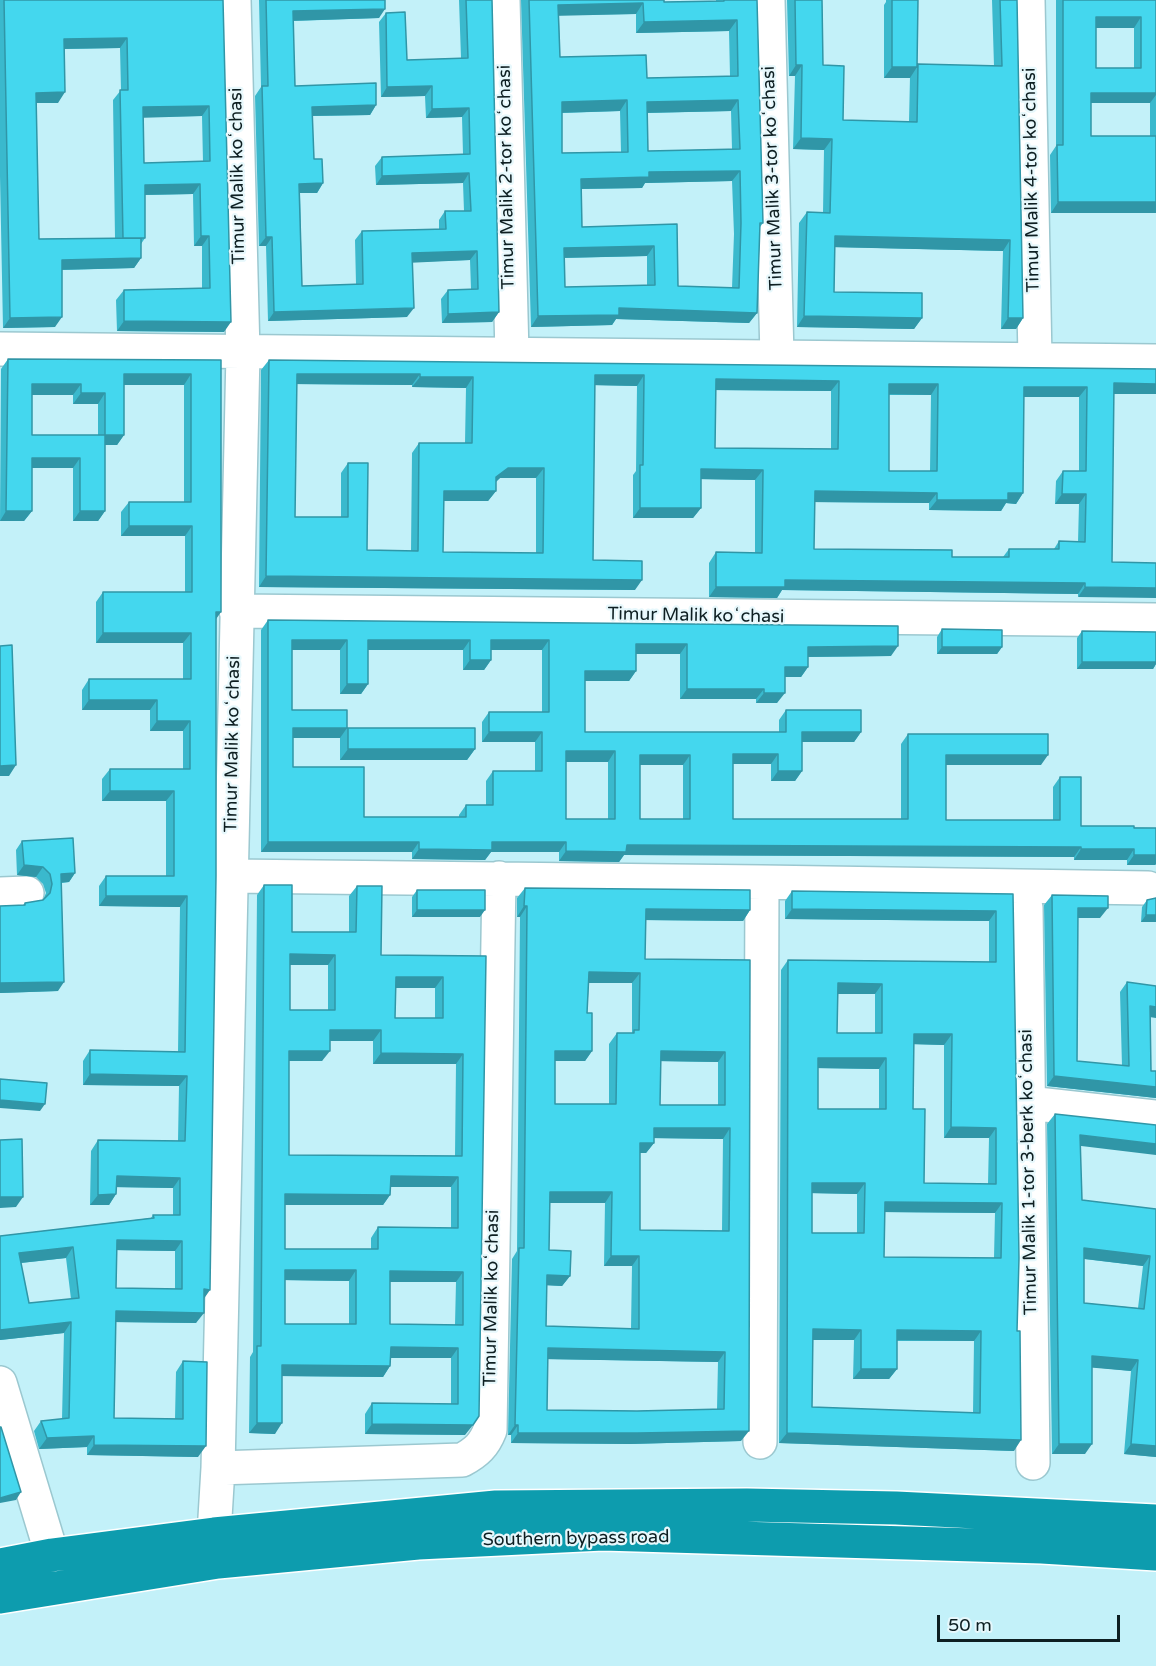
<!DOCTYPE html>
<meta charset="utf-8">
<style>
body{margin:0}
#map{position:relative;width:1156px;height:1666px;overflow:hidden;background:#c3f1f9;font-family:"Varela Round",sans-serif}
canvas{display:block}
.scale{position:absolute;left:937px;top:1615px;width:183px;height:27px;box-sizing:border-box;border:3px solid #0e1f22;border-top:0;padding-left:8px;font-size:18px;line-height:21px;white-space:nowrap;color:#0e1f22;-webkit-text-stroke:4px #e7f8fc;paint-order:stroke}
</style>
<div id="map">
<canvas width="1156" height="1666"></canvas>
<div class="scale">50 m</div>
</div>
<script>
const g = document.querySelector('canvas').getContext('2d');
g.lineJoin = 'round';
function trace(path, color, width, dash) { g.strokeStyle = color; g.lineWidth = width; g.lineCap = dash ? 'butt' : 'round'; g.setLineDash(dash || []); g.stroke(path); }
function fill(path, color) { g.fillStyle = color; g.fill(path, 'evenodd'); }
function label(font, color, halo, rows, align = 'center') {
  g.font = font + ' "Varela Round",sans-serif'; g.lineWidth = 4.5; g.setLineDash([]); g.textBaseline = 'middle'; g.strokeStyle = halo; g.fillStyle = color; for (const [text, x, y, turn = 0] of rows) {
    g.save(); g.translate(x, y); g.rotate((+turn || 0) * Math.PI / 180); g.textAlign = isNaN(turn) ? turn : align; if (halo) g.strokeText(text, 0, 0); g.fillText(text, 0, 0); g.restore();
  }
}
const minor = new Path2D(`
 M503,0L512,354
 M768,0L777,357
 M1028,0L1035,359
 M0,349L1156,361
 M236,611L1156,620
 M230,876L762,882L1148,888
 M1013,886L1022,891L1026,908L1033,1463
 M0,894L27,893
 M1028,1103L1156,1117
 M0,1383L52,1555
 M760,1442L762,882
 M218,1468L462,1460C477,1452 484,1445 490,1430L499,878
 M214,1534L218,1468L243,353L234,0`);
const highway = new Path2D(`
 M0,1565L52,1555L214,1534L496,1507L747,1505L896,1508L1156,1521
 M0,1597L218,1562L418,1543L603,1534L1042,1547L1156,1554`);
const wall = new Path2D(`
 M0,0H223L224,332L117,331L116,300L124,290L202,288V246H194L193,194L145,195V238L141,244V258L134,268L62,270L55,327L3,328L0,176ZM120,48L121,90L113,100L115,238L39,239L36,103H58L64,49ZM202,116L203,162L144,163L143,117Z
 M259,0H385L379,18L293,21L295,86L376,105L370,115L312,116L314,159L323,183L317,193H300L302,286L356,284L355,240L362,231L439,229V220L445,211H464L463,183L376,185L375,166L382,157L463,154L462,117L426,118L425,96L381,97L379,22L386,13L407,60L461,58L459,0H492L499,312L492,322L442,323L441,299L448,290L471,289L470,260L412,262L407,317L268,321L266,246H259L255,96L261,87Z
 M521,0H664V2L716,1V0H757L763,223L760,227L757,313L749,323L616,319L612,325L531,327ZM636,14V33L729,31L730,76L647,78L560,57L559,15ZM620,111L621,152L562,153V113ZM731,111L732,149L648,151L647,113ZM732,181L734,234L732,288L678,286L677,224L582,227V189L642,188L645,183ZM647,256V286L565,287L564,258Z
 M787,0H822L823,65L843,120L909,122L910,77V78H884V5L886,2V0H918L917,65L994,66L992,0H1017L1023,318L1016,329H1001L1003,251L835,247L834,292L922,318L914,329L797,327L799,223L807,212L823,213L824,150L793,149L795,76H789Z
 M1056,0H1156V213H1051L1050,155L1056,146ZM1096,28H1134V68H1096ZM1091,103H1150V136H1091Z
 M8,359L221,360L204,1299L196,1323L116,1322L114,1418L175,1419L176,1372L183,1361L198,1457L87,1455V1447L39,1449L34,1431L41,1421L62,1419L64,1333L0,1340V1236L151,1218L153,1215H173V1188L117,1187L116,1194L109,1205H90L91,1151L98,1140L178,1141L179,1086L83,1085V1061L90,1050L178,1052L180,907L99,906V886L106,876H166V801H102V779L110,769H183V731H150V710H82V690L89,679H183V643H96V602L103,592H185V536H121V512L129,502H184V385H124V435L117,445H105V511L98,521H73V468H32V511L24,521H0L1,369ZM32,395H73V404H98V435H32ZM117,1250L175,1251V1289L116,1288ZM66,1258L71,1299L29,1303L21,1263Z
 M269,360L1156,369V394H1113L1112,562L1078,597V594L782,590L777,598L709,597V563L716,552L755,553V480L701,479V508L693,518H633V475L636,471L637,386L595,385L593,560L635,590L259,587L261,370ZM296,384L412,385V387L466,388L465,443H419L412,453L411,551L367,550L348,463L341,473V517H295ZM716,390L831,391V449L715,448ZM889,395H931L930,471H889ZM1024,397H1079V471H1063L1056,481L1055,504H1079L1078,542L1059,541L1054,549H1009L1003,557H952L814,549V502L929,503V510L1001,511L1006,503L1016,504L1023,493ZM500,478H536V553L443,552L444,501H488L496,491V482Z
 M268,620L891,656L808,657V667L801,677H785L777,703H756V699H680V654H636V671L629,681H585V732H779V720L786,710L861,732L854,742H802V771L795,781H771V764H733V819H901V744L908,734L1041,765H946V820H1053V787L1060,777L1081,826L1156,828V864L1155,865H1127V860H1074V857L624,855L619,862L559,861V852H491L485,860L412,859V852H261V630ZM292,650H340V694H361L368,684V650H463V670H484L491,660V650H542V712H489L482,722V742H535V771H493L486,781V805H466L459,815V817H364L293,767V738H340V760H467L475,749L347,728L292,710ZM566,762H608V819H566ZM640,765H683V819H640Z
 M942,629L1002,647L997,654H937V637Z
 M1082,631L1156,632V664L1153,669H1077V638Z
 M22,841L75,873L69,882L62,883L58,991L0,993V906L23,905L25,903L43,900L46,893L43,884L36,877L17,875L16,850Z
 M264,885L292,932H349V896L357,886L381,955L486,956L465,1435L365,1434V1414L372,1403L451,1404V1358H391L390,1366L383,1377L282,1376L275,1434L249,1433L250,1357L253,1352L257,895ZM290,965H328V1010H290ZM395,988H435V1018H395ZM330,1041H373V1064H456L455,1156L289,1155V1061H322ZM391,1187H451V1228L378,1227L371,1238V1249H285V1205H383L390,1195ZM285,1280L349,1281V1324H285ZM390,1282H456L455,1325L390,1324Z
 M525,888L750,910L743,921L646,920L645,959L750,960L741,1441L630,1444L511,1443V1435H508L512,1259L517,1251L520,917H517V898ZM589,983H632V1033H617L609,1044V1104H555V1061H585L592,1051L587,1013ZM660,1061L718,1062V1105H660ZM654,1138L723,1139L722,1231L640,1230V1153H646L654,1143ZM550,1203H605L604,1266H632L631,1329L546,1326L547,1285L562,1286L570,1276L549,1250ZM548,1359L718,1362L717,1409L637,1411L547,1410Z
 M417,890L480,917H412V897Z
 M792,891L1013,894L1014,1451L779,1443L781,970L788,960L989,962V921L785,919V901ZM838,994H875V1033H837ZM914,1044L944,1045V1138H989L988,1184L924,1183L913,1109ZM818,1068L879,1069V1109H818ZM812,1193L857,1194V1233H812ZM885,1212L995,1213L994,1258L884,1257ZM813,1340H854L853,1379H889L897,1369V1341H974L973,1413L812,1407Z
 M1052,895L1100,918H1078L1077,1061L1122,1066L1120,992L1127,982L1150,1018L1151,1071H1156V1098L1047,1086L1044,905Z
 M1156,898V922H1141L1142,907L1147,900Z
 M1055,1114L1080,1146L1082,1200L1156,1209V1457L1124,1454L1131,1371L1092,1367L1085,1454H1052L1047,1124ZM1084,1259L1143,1266L1138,1308L1084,1303Z`);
const shadedWall = new Path2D(`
 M643,3L636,14L551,16L558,5Z
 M385,9L379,18L286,21L293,11Z
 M1096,17H1141L1134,28H1089Z
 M737,20L729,31L636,33L644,22Z
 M127,38L120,48L57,49L64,39Z
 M796,65H802L795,76H789Z
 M892,67H917L910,78H884Z
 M432,86L425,96L381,97L387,87Z
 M65,92L58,103H29L36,93Z
 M1091,93H1156V95L1150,103H1083Z
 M627,100L620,111L554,113L562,102Z
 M738,100L731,111L640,113L647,102Z
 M376,105L370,115L305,116L312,107Z
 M209,106L202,116L136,118L143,107Z
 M469,108L462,117L426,118L432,109Z
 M801,138L832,139L824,150L793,149Z
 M740,171L732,181L645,183L642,188L574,189L581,179L649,172Z
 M469,173L463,183L376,185L382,176Z
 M323,183L317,193H293L299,184Z
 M200,184L193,194L137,195L145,185Z
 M1058,202H1156V213H1051Z
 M201,236H209L202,246H194Z
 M835,236L1010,240L1003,251L828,247Z
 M266,237H272L266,246H259Z
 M654,246L647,256L556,258L564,248Z
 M477,251L470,260L406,263L412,253Z
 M141,258L134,268L54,270L62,260Z
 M414,308L407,317L268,321L274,312Z
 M619,308L757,313L749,323L616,319L612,325L531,327L538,316Z
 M499,312L492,322L442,323L448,314Z
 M804,316L922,318L914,329L797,327Z
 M62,317L55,327L3,328L10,318Z
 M1008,318H1023L1016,329H1001Z
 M124,321L231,322L224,332L117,331Z
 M124,374H191L184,385H117Z
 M297,374H420L412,385L289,384Z
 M595,375H644L637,386L588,385Z
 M420,377H473L466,388L412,387Z
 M716,379L839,381L831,391L708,390Z
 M1114,383L1156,384V394H1106Z
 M32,384H81L73,395H25Z
 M889,384H938L931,395L882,394Z
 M1024,387H1087L1079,397H1017Z
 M81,393H105L98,404H73Z
 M105,435H124L117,445H98Z
 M32,458H80L73,468H24Z
 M508,468H544L536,478H500L489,488L496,477Z
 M701,469L763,470L755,480L694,479Z
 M444,491H496L488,501H437Z
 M815,491L937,493L929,503L807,502Z
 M1008,493H1023L1016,504L1006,503L1001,511L929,510L937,500Z
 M1062,494H1086L1079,504H1055Z
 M640,508H701L693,518H633Z
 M6,511H32L24,521H0Z
 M80,511H105L98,521H73Z
 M129,526H192L185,536H121Z
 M266,576L642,580L635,590L259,587Z
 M785,580L1085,583L1078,594L782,590L777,598L709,597L716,587Z
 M1085,587L1156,588V598L1078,597Z
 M216,612H221L214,622Z
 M103,633H191L183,643H96Z
 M292,640H347L340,650H285Z
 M368,640H470L463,650H361Z
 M491,640H549L542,650H484Z
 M636,644H687L680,654H629Z
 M898,646L891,656L801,657L808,647Z
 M942,647H1002L997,654H937Z
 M470,660H491L484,670H463Z
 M1082,662H1156V664L1153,669H1077Z
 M785,667H808L801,677H777Z
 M585,671H636L629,681H578Z
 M347,684H368L361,694H340Z
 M687,689H764L756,699H680Z
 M764,693H785L777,703H756Z
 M89,700H157L150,710H82Z
 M157,721H190L183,731H150Z
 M293,728H347L340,738H286Z
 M489,732H542L535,742H482Z
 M802,732H861L854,742H795Z
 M348,749H475L467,760H340Z
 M566,751H615L608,762H559Z
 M733,754H778L771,764H726Z
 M640,755H690L683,765H633Z
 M946,755H1048L1041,765H939Z
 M16,765L9,776H0V766Z
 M778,771H802L795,781H771Z
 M110,791H174L166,801H102Z
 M268,842H419L412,852H261Z
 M492,842H566L559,852H491L485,860L412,859L419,849Z
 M627,845L1081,847L1074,857L624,855L619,862L559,861L566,851Z
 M1081,849H1134L1127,860H1074Z
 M1134,855H1156V864L1155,865H1127Z
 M24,865L43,867L36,877L17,875Z
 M75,873L69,882L55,883L61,874Z
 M106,896H187L180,907L99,906Z
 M524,906H527L520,917H517Z
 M1078,908H1108L1100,918H1071Z
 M646,909L750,910L743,921L639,920Z
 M792,909L996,911L989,921L785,919Z
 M417,910H485L480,917H412Z
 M1146,915H1156V922H1141Z
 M290,954L335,955L328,965H283Z
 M589,972L640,973L632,983H582Z
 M396,977H443L435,988H388Z
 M64,982L58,991L0,993V983Z
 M838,983L882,984L875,994H831Z
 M1150,1006L1156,1007V1018L1143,1016Z
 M330,1030H381L373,1041H322Z
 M914,1034H952L944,1045L907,1044Z
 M289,1051H330L322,1061H282Z
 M555,1051H592L585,1061H548Z
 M661,1051L725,1052L718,1062L653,1061Z
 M381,1053L463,1054L456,1064H373Z
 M818,1058H886L879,1069L811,1068Z
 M90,1074L187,1076L179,1086L83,1085Z
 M1054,1076L1156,1087V1098L1047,1086Z
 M0,1100L45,1104L40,1111L0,1108Z
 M951,1127L996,1128L989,1138H944Z
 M654,1128H730L723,1139L647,1138Z
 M1080,1135L1156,1144V1155L1073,1145Z
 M640,1143H654L646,1153H633Z
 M117,1176L180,1178L173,1188L109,1187Z
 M391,1176L458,1177L451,1187H383Z
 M812,1183H865L857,1194L805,1193Z
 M550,1192H612L605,1203H542Z
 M116,1194L109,1205H90L98,1195Z
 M285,1194L390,1195L383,1205H278Z
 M0,1197H23L16,1207L0,1208Z
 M885,1202L1002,1203L995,1213L878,1212Z
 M117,1240L182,1241L175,1251L110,1250Z
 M73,1247L66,1258L11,1264L19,1253Z
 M1084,1248L1150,1256L1143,1266L1077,1258Z
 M611,1256H639L632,1266H604Z
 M285,1270H356L349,1281L278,1280Z
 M390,1271L463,1272L456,1282H383Z
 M547,1275L570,1276L562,1286L540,1285Z
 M204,1289L210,1290L203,1300Z
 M116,1311L204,1313L196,1323L109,1322Z
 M71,1322L64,1333L0,1340V1330Z
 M813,1329L861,1330L854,1340H806Z
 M897,1330L981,1331L974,1341L890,1340Z
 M391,1347L458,1348L451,1358H383Z
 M548,1348L725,1352L718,1362L541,1359Z
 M1092,1356L1138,1360L1131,1371L1085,1367Z
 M282,1365L390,1366L383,1377L275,1376Z
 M861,1369H897L889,1379H853Z
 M257,1423H282L275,1434L249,1433Z
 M372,1424L473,1425L465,1435L365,1434Z
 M515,1425H518L511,1435H508Z
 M749,1431L741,1441L630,1444L511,1443L518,1433Z
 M787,1433L1021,1440L1014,1451L779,1443Z
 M94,1436L87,1447L39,1449L47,1438Z
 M1059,1444H1092L1085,1454H1052Z
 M1131,1444L1156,1446V1457L1124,1454Z
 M94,1445L206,1446L198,1457L87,1455Z
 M21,1492L16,1500L0,1503V1498Z`);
const building = new Path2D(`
 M4,0H223L231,322L124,321V290L210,288L209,236H201L200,184L145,185V238H123L120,90H128L127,38L64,39L65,92L36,93L39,239L141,238V258L62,260V317L10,318ZM209,106L210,161L144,163L143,107Z
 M266,0H385V9L293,11L295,86L376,83V105L312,107L314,159H322L323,183L299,184L302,286L363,284L362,231L446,229L445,211H471L469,173L382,176V157L470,154L469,108L432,109V86L387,87L386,13L405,12L407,60L468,58L466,0H492L499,312L448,314V290L478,289L477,251L412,253L414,308L274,312L272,237H266L262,86H268Z
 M529,0H664V2L724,1V0H757L763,223H760L757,313L619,308V315L538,316ZM643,3L644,22L737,20L738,76L647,78L646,55L560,57L558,5ZM627,100L628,152L562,153V102ZM738,100L740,149L648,151L647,102ZM740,171L741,223L739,288L678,286L677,224L582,227L581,179L649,177V172ZM654,246L655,285L565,287L564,248Z
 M795,0H822L823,65L844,66L843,120L917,122L918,64L1002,66L1000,0H1017L1023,318H1008L1010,240L835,236L834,292L922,293V318L804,316L807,212L830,213L832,139L801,138L802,65H796Z
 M892,0H918L917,67H892Z
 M1063,0H1156V93H1091V136H1156V202H1058L1057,145H1063ZM1096,17H1141V68H1096Z
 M8,359L221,360V612H216V876L210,1290L204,1289V1313L116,1311L115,1365L114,1418L183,1419V1361L207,1362L206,1446L94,1445V1436L47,1438L41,1421L69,1418L71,1322L0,1330V1236L154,1218L153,1215H180V1178L117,1176L116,1194L98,1195V1140L185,1141L187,1076L90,1074V1050L185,1052L187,896H106V876H174V791H110V769H190V721H157V700H89V679H191V633H103V592H192V526H129V502H191V374H124V435H105V511H80V458H32V511H6ZM32,384H81V393H105V435H32ZM117,1240L182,1241V1289L116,1288ZM73,1247L79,1298L29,1303L19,1253Z
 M269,360L1156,369V384L1114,383L1112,562L1156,563V588L1085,587V583L785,580V587H716V552L762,553L763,470L701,469V508H640V465H643L644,375H595L593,560L642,561V580L266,576ZM297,374H420V377H473L472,443H419L418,551L367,550L368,463H348V517H295ZM716,379L839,381L838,449L715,448ZM889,384H938L937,471H889ZM1024,387H1087L1086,471H1063L1062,494H1086L1085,542L1059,541V549H1009V557H952V550L814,549L815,491L937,493V500H1008V493H1023ZM508,468H544L543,553L443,552L444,491H496V477Z
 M268,620L898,626V646L808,647V667H785V693H764V689H687V644H636V671H585V732H786V710H861V732H802V771H778V754H733V819H908V734H1048V755H946V820H1060V777H1081V826H1134V828H1156V855H1134V849H1081V847L627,845L626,852L566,851V842H492V850L419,849V842H268ZM292,640H347V684H368V640H470V660H491V640H549V712H489V732H542V771H493V805H466V817H364V767H293V728H347V710H292ZM566,751H615V819H566ZM640,755H690V819H640Z
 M942,629L1002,630V647H942Z
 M1082,631L1156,632V662H1082Z
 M12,645L16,765L0,766V646Z
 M348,728H475V749H348Z
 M73,838L75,873L61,874L64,982L0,983V906L25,905V903L43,900L50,893L52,884L50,874L43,867L24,865L22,841Z
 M264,885H292V932H356L357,886H382L381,955L486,956L479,1416L473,1425L372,1424V1403L458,1404V1348L391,1347L390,1366L282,1365V1423H257V1346H261ZM290,954L335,955V1010H290ZM396,977H443V1018H395ZM330,1030H381V1053L463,1054L462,1156L289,1155V1051H330ZM391,1176L458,1177V1228L378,1227V1249H285V1194L390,1195ZM285,1270H356V1324H285ZM390,1271L463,1272V1325L390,1324Z
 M525,888L750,890V910L646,909L645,959L750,960L749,1431L638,1433H518V1425H515L519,1248H524L527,906H524ZM589,972L640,973L639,1030H634V1033H617L616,1104H555V1051H592V1013H587ZM661,1051L725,1052V1105H660ZM654,1128H730L729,1231L640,1230V1143H654ZM550,1192H612L611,1256H639V1329L546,1326L547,1275L570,1276L571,1251L549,1250ZM548,1348L725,1352L724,1409L637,1411L547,1410Z
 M417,890H485V910H417Z
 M792,891L1013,894L1019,1258L1017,1331H1020L1021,1440L787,1433L788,960L996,962V911L792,909ZM838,983L882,984V1033H837ZM914,1034H952L951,1127L996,1128V1184L924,1183L925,1109H913ZM818,1058H886V1109H818ZM812,1183H865L864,1233H812ZM885,1202L1002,1203L1001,1258L884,1257ZM813,1329L861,1330V1369H897V1330L981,1331L980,1413L812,1407Z
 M1052,895L1108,896V908H1078L1077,1061L1129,1066L1127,982L1156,986V1007L1150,1006L1151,1071H1156V1087L1054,1076Z
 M1156,898V915H1146L1147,900Z
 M0,1079L47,1083L45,1104L0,1100Z
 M1055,1114L1156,1125V1144L1080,1135L1082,1200L1156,1209V1446L1131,1444L1138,1360L1092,1356V1444H1059ZM1084,1248L1150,1256L1144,1309L1084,1303Z
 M22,1139L23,1197H0V1140Z
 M0,1427H1L21,1492L0,1498Z`);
const streetNames = [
 ["Timur Malik koʻchasi",238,176,-91],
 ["Timur Malik 2-tor koʻchasi",507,177,-91],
 ["Timur Malik 3-tor koʻchasi",773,178,-92],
 ["Timur Malik 4-tor koʻchasi",1032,180,-91],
 ["Timur Malik koʻchasi",696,616,1],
 ["Timur Malik koʻchasi",233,744,-89],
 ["Timur Malik 1-tor 3-berk koʻchasi",1029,1172,-91],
 ["Timur Malik koʻchasi",492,1298,-89],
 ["Southern bypass road",576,1539,-1]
];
trace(minor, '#9bc8d0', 36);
trace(highway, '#fff', 36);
trace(minor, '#fff', 33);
trace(highway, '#0d9cae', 33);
fill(wall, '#3ab9cd');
fill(shadedWall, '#3096a7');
fill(building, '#44d7ee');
trace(building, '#3096a7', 1.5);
label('18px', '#0e1f22', '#e7f8fc', streetNames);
</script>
